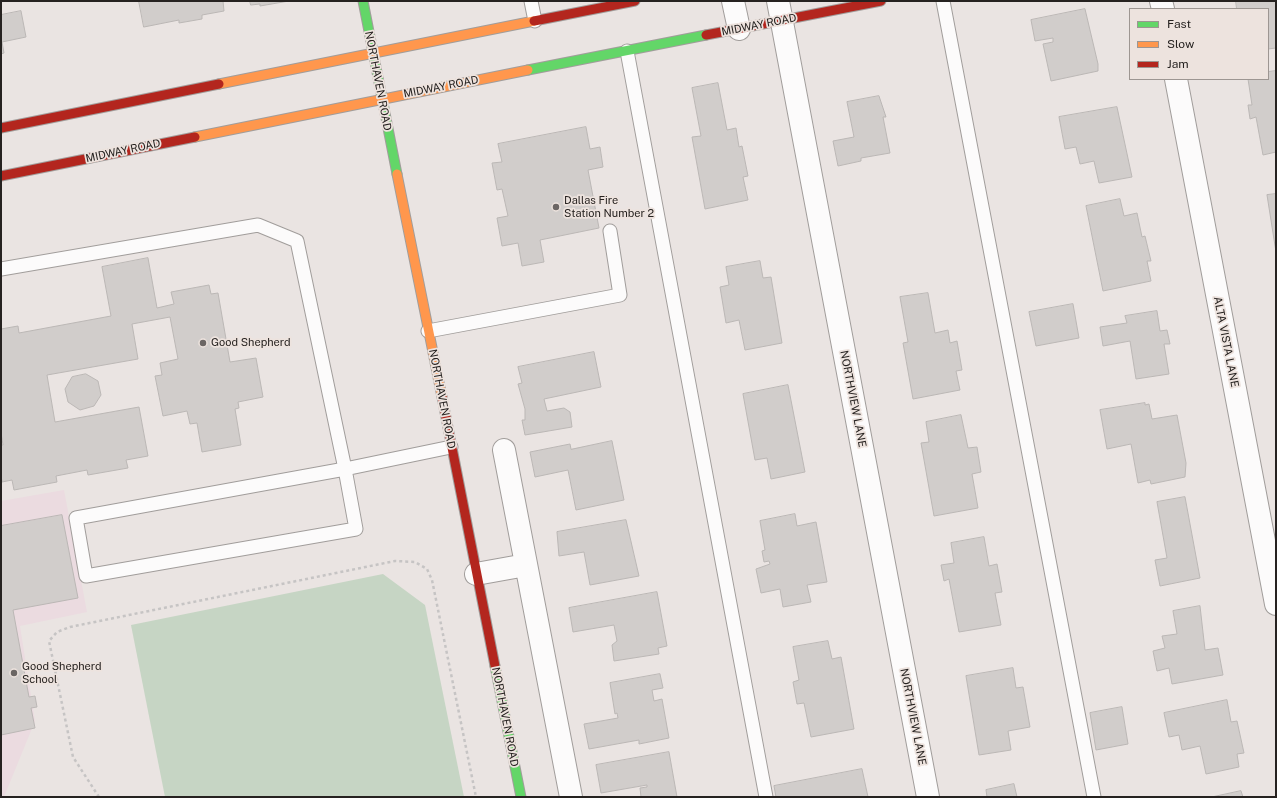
<!DOCTYPE html>
<style>
body{margin:0}
#map{position:relative;width:1277px;height:798px;overflow:hidden;background:#eae4e2;font-family:"Public Sans",sans-serif}
canvas{display:block}
.frame{position:absolute;inset:0;border:2px solid #262220;pointer-events:none}
.legend{position:absolute;left:1129px;top:8px;width:140px;height:72px;box-sizing:border-box;background:#ede3de;border:1px solid #9d9692;margin:0;padding:5px 7px;list-style:none;font-size:12px;color:#262220}
.legend li{display:flex;align-items:center;gap:8px;height:20px}
.legend b{width:20px;border:1px solid #9d9692}
</style>
<div id="map">
<canvas width="1277" height="798"></canvas>
<div class="frame"></div>
<ul class="legend">
<li><b style="height:5px;background:#63d668"></b>Fast</li>
<li><b style="height:5px;background:#ff974d"></b>Slow</li>
<li><b style="height:5px;background:#b3261e"></b>Jam</li>
</ul>
</div>
<script>
const g = document.querySelector('canvas').getContext('2d');
g.lineJoin = 'round';
function fill(path, color) { g.fillStyle = color; g.fill(path, 'evenodd'); }
function trace(path, color, width, dash) { g.strokeStyle = color; g.lineWidth = width; g.lineCap = dash ? 'butt' : 'round'; g.setLineDash(dash || []); g.stroke(path); }
function label(font, color, halo, rows, align = 'center') {
  g.font = font + ' "Public Sans",sans-serif'; g.lineWidth = 3.5; g.setLineDash([]); g.textBaseline = 'middle'; g.strokeStyle = halo; g.fillStyle = color; for (const [text, x, y, turn = 0] of rows) {
    g.save(); g.translate(x, y); g.rotate((+turn || 0) * Math.PI / 180); g.textAlign = isNaN(turn) ? turn : align; if (halo) g.strokeText(text, 0, 0); g.fillText(text, 0, 0); g.restore();
  }
}
const education = new Path2D(`
 M64,490L87,612L20,626L35,721L4,797H1V501Z`);
const green = new Path2D(`
 M383,574L425,605L464,797H165L131,625Z`);
const building = new Path2D(`
 M139,1H223L224,11L202,15V19L179,23V20L144,27Z
 M250,1H289L260,6V4L251,5Z
 M1236,1H1276V48L1268,49V9H1237Z
 M1085,9L1098,64V71L1051,81L1043,44L1053,42V38L1035,41L1031,20Z
 M21,11L26,37L2,42L4,53L1,54V15Z
 M1276,71V152L1263,155L1256,117L1250,119L1248,105H1252L1248,79H1268V72Z
 M718,83L727,130L736,128L739,147L742,146L748,176L743,177L748,200L705,209L692,137L701,136L692,88Z
 M879,96L886,117H883L890,153L861,158V161L838,166L833,141L854,137L847,102Z
 M1117,107L1132,177L1099,183L1094,161L1080,164L1076,147L1065,149L1059,117Z
 M586,127L590,149L600,147L603,167L588,170L599,228L540,240L544,262L522,266L518,243L502,246L497,218L508,216L502,189L497,190L492,163L502,162L498,144Z
 M1276,194V252L1267,195Z
 M1120,199L1124,216L1137,213L1142,237L1145,236L1151,261H1147L1151,281L1103,291L1086,206Z
 M148,258L157,308L174,304L171,292L209,285L211,294L218,293L230,362L256,358L263,397L238,402L239,408L235,409L241,445L202,452L197,423L190,424L187,411L163,416L155,376L162,375L160,363L178,359L170,317L132,324L138,359L47,375L55,422L139,407L148,456L126,460L128,468L88,475L87,470L56,476L57,482L14,490L12,480L2,482L1,475V445H3L1,433V329L18,326L19,333L111,316L102,267Z
 M760,261L763,278L771,277L782,343L745,350L739,320L726,323L720,287L729,285L726,267Z
 M928,293L935,333L948,330L950,343L957,341L962,370L956,371L960,390L913,399L903,343L908,342L900,297Z
 M1073,304L1079,338L1036,346L1029,312Z
 M1157,311L1160,331L1167,330L1170,344H1164L1169,374L1136,379L1130,341L1103,346L1100,327L1127,323L1125,316Z
 M594,352L601,387L544,399L547,411L564,408L570,412L572,427L525,435L522,420H525V409L518,384L522,383L518,367Z
 M86,374L98,381L101,395L94,406L80,410L68,402L65,389L72,377Z
 M788,385L805,472L771,479L767,458L755,460L743,394Z
 M1145,403V405L1149,404L1152,419L1177,415L1186,463L1185,477L1151,484L1150,480L1138,483L1131,444L1107,449L1100,410Z
 M961,415L968,448L977,447L981,472L972,474L978,508L934,516L921,443L929,442L926,422Z
 M612,441L624,500L576,510L568,470L535,477L530,452L570,444L571,449Z
 M1185,497L1200,578L1160,586L1155,560L1167,558L1157,502Z
 M795,514L797,526L816,522L827,582L807,585L811,602L783,607L780,589L761,593L756,569L770,564L769,561L764,562L762,551L765,550L760,521Z
 M62,515L78,598L13,610L29,697L35,696L37,707L31,708L35,728L1,735V526Z
 M626,520L639,576L590,585L584,552L559,556L557,532Z
 M984,537L989,566L997,564L1002,592L995,593L1001,625L959,632L949,579L944,581L941,565L954,563L951,543Z
 M657,592L667,646L658,648L659,654L614,661L612,645L617,641L614,625L573,632L569,608Z
 M1200,606L1205,650L1218,648L1223,675L1172,684L1169,668L1157,671L1153,651L1165,648L1162,636L1177,634L1173,611Z
 M828,641L832,659L841,657L854,729L811,737L804,703L797,704L793,682L799,680L793,647Z
 M1013,668L1016,688L1023,687L1030,727L1008,731L1011,750L979,755L966,676Z
 M660,674L663,688L652,690L654,701L662,699L669,738L639,744V740L589,749L584,724L618,718L617,713L615,714L610,683Z
 M1227,700L1231,722L1237,721L1244,753L1237,754L1239,767L1206,774L1200,746L1182,750L1179,735L1169,737L1164,713Z
 M1122,707L1128,744L1096,750L1090,713Z
 M669,752L677,797H641L640,788L647,787V785L601,793L596,765Z
 M862,769L868,797H776L774,786Z
 M1014,784L1017,797H987L986,790Z
 M1241,791L1243,797H1212Z`);
const path = new Path2D(`
 M99,797L73,757L49,641L57,632L70,627L395,561L415,562L427,569L432,580L476,797`);
const lane = new Path2D(`
 M531,1L535,21
 M943,1L1094,797
 M627,51L766,797
 M1,269L258,225L297,241L345,469L451,447
 M428,331L620,295L610,231
 M345,469L356,529L86,576L76,518Z`);
const street = new Path2D(`
 M733,1L739,29
 M778,1L928,797
 M1161,1L1163,9
 M1176,79L1276,604
 M504,450L571,797
 M476,574L526,565`);
const fast = new Path2D(`
 M363,1L397,174
 M528,70L706,35
 M495,666L521,797`);
const slow = new Path2D(`
 M219,84L534,21
 M195,137L528,70
 M397,174L442,397`);
const jam = new Path2D(`
 M534,21L635,1
 M706,35L881,1
 M1,128L219,84
 M1,176L195,137
 M442,397L495,666`);
const markers = [
 [556,207,4,"#6b6664"],
 [203,343,4,"#6b6664"],
 [14,673,4,"#6b6664"]
];
const streetNames = [
 ["MIDWAY ROAD",759,25,-11],
 ["NORTHAVEN ROAD",378,81,79],
 ["MIDWAY ROAD",441,87,-11],
 ["MIDWAY ROAD",123,151,-12],
 ["ALTA VISTA LANE",1226,342,79],
 ["NORTHAVEN ROAD",442,399,79],
 ["NORTHVIEW LANE",853,399,79],
 ["NORTHAVEN ROAD",505,717,79],
 ["NORTHVIEW LANE",913,717,79]
];
const poiNames = [
 ["Dallas Fire",564,201],
 ["Station Number 2",564,214],
 ["Good Shepherd",211,343],
 ["Good Shepherd",22,667],
 ["School",22,680]
];
fill(education, '#ebdbe0');
fill(green, '#c6d5c4');
fill(building, '#d1cdcb');
trace(building, '#bbb7b5', 1);
trace(lane, '#a19d9b', 15);
trace(street, '#a19d9b', 24);
trace(fast, '#a19d9b', 11);
trace(slow, '#a19d9b', 11);
trace(jam, '#a19d9b', 11);
trace(path, '#c6c4c4', 2.5, [3, 3]);
trace(lane, '#fcfbfb', 13);
trace(street, '#fcfbfb', 22);
trace(fast, '#63d668', 9);
trace(slow, '#ff974d', 9);
trace(jam, '#b3261e', 9);
for (const [x, y, r, color] of markers) { const dot = new Path2D(); dot.arc(x, y, r, 0, 2 * Math.PI); g.fillStyle = color; g.fill(dot); trace(dot, '#ede3de', 1.5); }
label('11px', '#262220', '#ede3de', streetNames);
label('11px', '#262220', '#ede3de', poiNames, 'left');
</script>
